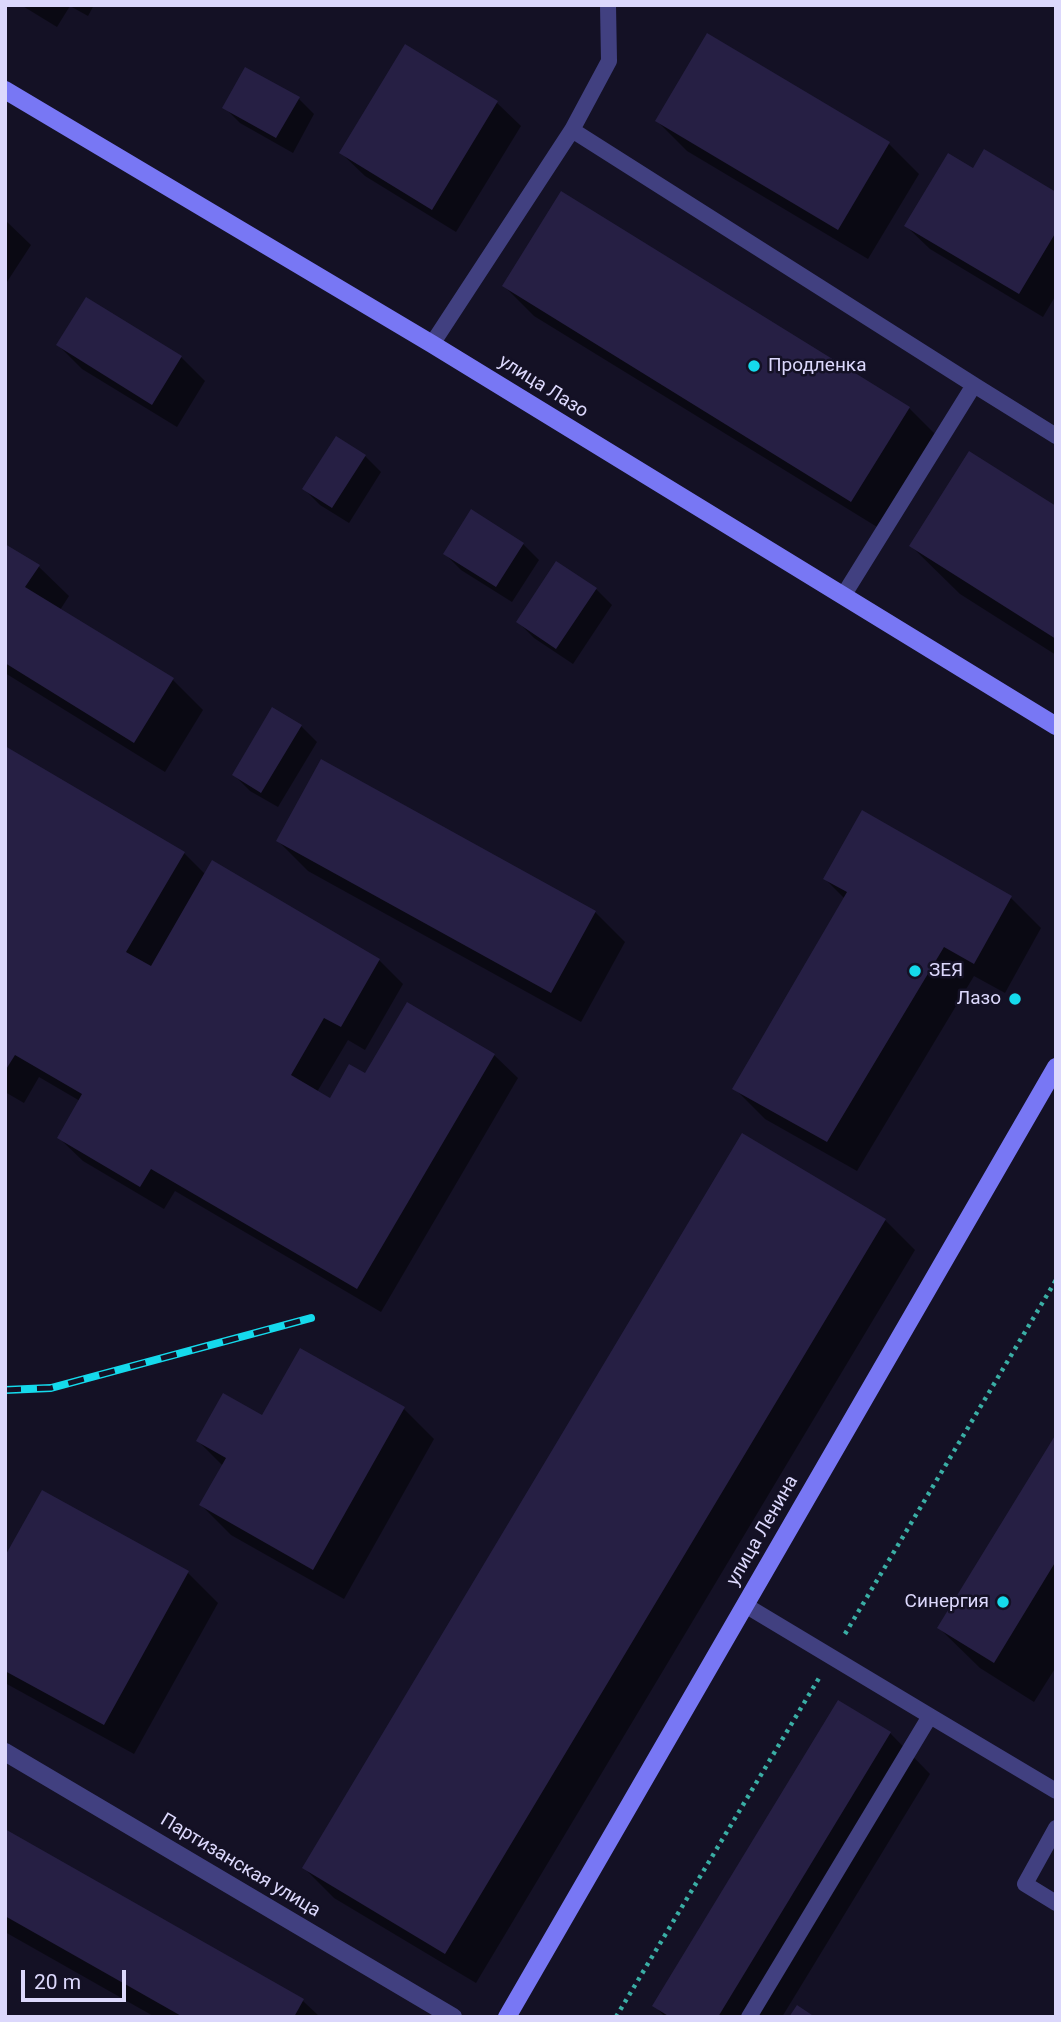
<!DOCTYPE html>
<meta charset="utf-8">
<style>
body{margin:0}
#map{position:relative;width:1061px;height:2022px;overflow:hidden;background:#141125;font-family:Roboto,sans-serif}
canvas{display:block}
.frame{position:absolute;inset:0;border:7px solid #dcd8fc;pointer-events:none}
.scale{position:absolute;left:21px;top:1970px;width:105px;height:32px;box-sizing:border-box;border:4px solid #dcd8fc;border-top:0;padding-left:9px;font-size:21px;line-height:24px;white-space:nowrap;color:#dcd8fc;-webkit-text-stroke:5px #141125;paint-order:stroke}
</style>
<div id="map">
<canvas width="1061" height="2022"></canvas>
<div class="frame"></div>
<div class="scale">20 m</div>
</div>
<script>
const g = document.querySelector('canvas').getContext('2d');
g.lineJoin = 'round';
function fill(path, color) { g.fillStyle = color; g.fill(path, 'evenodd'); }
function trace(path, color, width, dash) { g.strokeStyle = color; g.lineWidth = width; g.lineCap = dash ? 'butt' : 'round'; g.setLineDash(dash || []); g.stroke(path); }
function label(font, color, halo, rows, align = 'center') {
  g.font = font + ' Roboto,sans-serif'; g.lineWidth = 5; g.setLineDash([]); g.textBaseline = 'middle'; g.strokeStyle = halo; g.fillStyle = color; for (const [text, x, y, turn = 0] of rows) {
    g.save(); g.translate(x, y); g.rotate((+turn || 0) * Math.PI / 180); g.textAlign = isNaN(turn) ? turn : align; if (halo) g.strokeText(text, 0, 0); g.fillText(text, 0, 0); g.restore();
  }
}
const shadow = new Path2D(`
 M21,5H94L88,16L70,6L57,27Z
 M708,36L889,144L919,174L868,259L687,151L657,121Z
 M406,47L497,103L521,126L456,232L365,176L341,153Z
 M298,98L314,114L293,153L240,123L224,107Z
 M973,170L1056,194V295L1043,317L930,249L906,226Z
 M5,220L31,245L5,285Z
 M504,286L909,408L939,438L882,530L534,316Z
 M58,345L181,357L205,381L177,427L82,369Z
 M365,456L381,472L349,523L320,505L304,489Z
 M1056,508V655L960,594L911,546Z
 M523,544L539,560L512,602L461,570L445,554Z
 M5,546L38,566L69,596L60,610L173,680L203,710L165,772L5,673Z
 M596,589L612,605L573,664L534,638L518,622Z
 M301,726L317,742L278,807L250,791L234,775Z
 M5,748L184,853L206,875L213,863L379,960L403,984L365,1050L348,1040L317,1092L330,1100L366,1076L494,1055L518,1078L381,1312L175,1191L164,1209L83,1161L59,1138L80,1101L39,1077L24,1103L5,1092Z
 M278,841L595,912L625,942L581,1022L308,871Z
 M825,879L1011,898L1041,928L1005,993L974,976L857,1171L765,1119L735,1089L845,899Z
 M885,1220L915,1250L476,1983L334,1898L304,1868Z
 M404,1409L434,1439L344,1599L231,1535L201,1505L223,1466L198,1441L263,1418Z
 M1056,1438V1667L1034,1702L980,1668L939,1628Z
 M43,1492L188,1573L218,1603L134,1754L5,1683V1560Z
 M890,1733L930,1774L782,2017H665L654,2005Z
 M5,1831L303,2001L320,2017H155L5,1932Z`);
const building = new Path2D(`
 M707,33L890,142L838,230L655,121Z
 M405,44L498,101L432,210L339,153Z
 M245,67L300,97L276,138L222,108Z
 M984,149L1056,192V232L1019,294L904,226L948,153L973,168Z
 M561,191L910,407L851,502L502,286Z
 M86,297L182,356L152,405L56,345Z
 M336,436L366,455L332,508L302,489Z
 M969,451L1056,506V639L909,546Z
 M471,509L524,543L496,587L443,554Z
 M5,544L40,565L25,587L174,678L134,743L5,663Z
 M556,561L597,588L556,649L516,622Z
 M272,707L302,725L261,793L232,775Z
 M5,746L185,852L126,952L151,966L212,860L380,959L341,1027L324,1018L291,1075L330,1098L349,1064L365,1073L407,1002L495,1054L357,1289L151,1169L140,1187L57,1138L82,1094L15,1055L5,1071Z
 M321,759L596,911L551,993L276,841Z
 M862,810L1012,896L974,964L944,947L827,1142L732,1089L847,892L823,879Z
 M742,1133L886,1219L445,1954L302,1868Z
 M300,1348L405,1407L313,1570L199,1505L226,1458L196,1441L223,1393L262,1415Z
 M1056,1434V1561L994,1663L937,1628Z
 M42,1490L189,1571L104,1725L5,1671V1556Z
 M838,1700L891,1732L718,2017H670L652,2006Z
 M5,1829L304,1999L294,2017H183L5,1916Z
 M797,2005L815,2017H789Z`);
const path = new Path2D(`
 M845,1634L1056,1280
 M616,2017L819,1678`);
const lane = new Path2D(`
 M572,130L974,385L843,596
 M432,344L572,130L609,61L608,5
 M974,385L1056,436
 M745,1605L930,1716L749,2017
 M930,1716L1056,1791
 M1056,1828L1025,1884L1056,1903`);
const street = new Path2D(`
 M5,1752L453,2017`);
const secondary = new Path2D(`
 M5,90L432,344L1056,726
 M507,2017L1056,1067`);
const rail = new Path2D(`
 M5,1390L51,1388L311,1318`);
const markers = [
 [754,366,7,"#15daec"],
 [915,971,7,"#15daec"],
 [1015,999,7,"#15daec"],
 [1003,1602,7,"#15daec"]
];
const poiNames = [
 ["Продленка",768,366],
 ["ЗЕЯ",929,971],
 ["Лазо",1001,999,"right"],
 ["Синергия",989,1602,"right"]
];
const streetNames = [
 ["улица Лазо",543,387,32],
 ["улица Ленина",763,1531,-60],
 ["Партизанская улица",240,1866,31]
];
fill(shadow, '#0007');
fill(building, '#261f44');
trace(path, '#3aaea5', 4.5, [3.5, 5]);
trace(lane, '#414080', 16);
trace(street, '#414080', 18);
trace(secondary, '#7877f4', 18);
trace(rail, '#15daec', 8);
trace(rail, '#141125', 5, [16]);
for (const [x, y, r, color] of markers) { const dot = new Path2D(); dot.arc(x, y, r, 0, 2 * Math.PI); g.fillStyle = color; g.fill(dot); trace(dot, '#141125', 2.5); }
label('19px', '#dcd8fc', '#141125', poiNames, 'left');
label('19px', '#dcd8fc', '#141125', streetNames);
</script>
